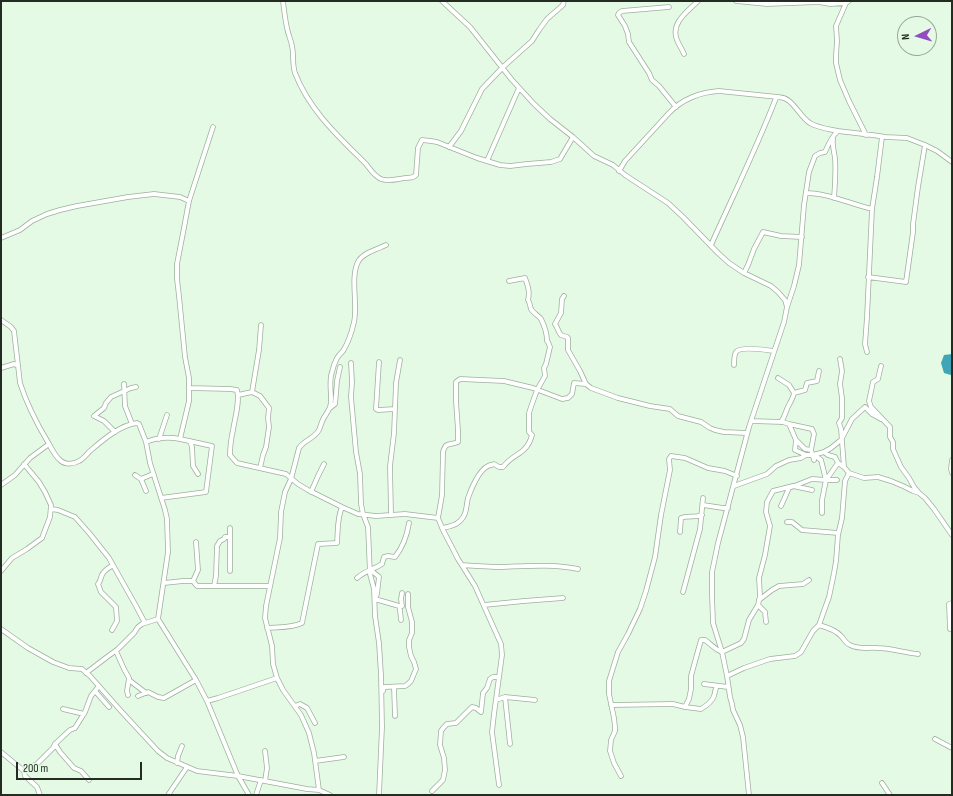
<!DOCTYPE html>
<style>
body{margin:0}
#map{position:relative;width:953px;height:796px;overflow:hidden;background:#e4fae5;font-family:"Sofia Sans Condensed",sans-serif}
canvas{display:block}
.frame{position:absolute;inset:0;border:2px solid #232b23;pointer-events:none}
.north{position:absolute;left:897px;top:16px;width:40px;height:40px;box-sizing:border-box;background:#e4fae5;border:1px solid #97a797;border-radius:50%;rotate:265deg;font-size:11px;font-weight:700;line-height:16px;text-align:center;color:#232b23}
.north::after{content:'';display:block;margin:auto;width:14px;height:18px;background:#934dc1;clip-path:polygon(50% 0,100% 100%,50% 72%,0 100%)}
.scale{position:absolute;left:16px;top:762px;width:126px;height:18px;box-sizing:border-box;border:2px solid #232b23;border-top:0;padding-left:5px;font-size:12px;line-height:14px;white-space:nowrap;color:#232b23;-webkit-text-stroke:3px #e4fae5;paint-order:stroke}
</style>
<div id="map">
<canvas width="953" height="796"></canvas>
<div class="frame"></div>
<div class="north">N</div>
<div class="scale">200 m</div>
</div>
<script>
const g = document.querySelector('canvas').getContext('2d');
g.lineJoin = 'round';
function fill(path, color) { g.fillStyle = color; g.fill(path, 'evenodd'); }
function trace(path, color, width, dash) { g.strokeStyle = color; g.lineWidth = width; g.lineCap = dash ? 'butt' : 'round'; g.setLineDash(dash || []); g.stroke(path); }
const water = new Path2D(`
 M952,354V375H951L944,373L941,363L944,355Z`);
const minor = new Path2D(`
 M283,1C284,10 285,19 287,28C288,34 291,40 292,46C294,55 292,64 295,73C309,110 339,137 366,164C370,169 374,176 381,179C389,182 397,179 405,178C410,177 412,179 416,175L418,148L422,140L431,141L437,142L477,158L500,165L510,166L527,164L551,162L560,159L573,137
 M442,1L470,27L512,80L534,104L550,119L573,137L594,156L613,165L625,175L668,203L683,217L718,253L729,263L744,273L771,286L778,292L785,300L787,307L784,322L749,427L718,543L712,572V595L713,623L722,652L727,676L730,697L732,704L733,710L740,725L743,737L749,795
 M736,1L767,4L819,2L830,4L846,3
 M849,1L846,3L836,26L837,41L836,56V63L840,80L849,101L866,135
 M669,7L622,11L619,13L618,15L625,26L628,34L629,42L649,73L652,80L659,86L676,107
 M684,54C682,49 679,45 677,40C670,23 688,11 698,1
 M213,127L189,201L183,233L177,264V279L179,296L185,357L189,378V401L180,439C169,437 156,438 146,442L150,463L165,510L167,519L168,552L158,619L196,680L207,701L238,776L307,789L319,790L330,795
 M833,139C832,145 834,151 835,158C836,171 835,185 834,198
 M449,147L461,131L482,89L503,67L532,41L539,30L547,19L563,5L564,1
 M487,161L519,88
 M619,171L625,161L669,113C682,99 701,92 719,91L778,97
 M806,193C828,193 850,204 872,209L867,317L865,344L867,352
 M872,209L877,177L882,137
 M1,238L20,230L32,221L47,214L60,210L77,206L128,197L154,194L180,197L189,201
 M711,245C733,196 757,147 776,98C791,93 799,117 810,123C818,128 829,129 838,131
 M744,273L748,265L754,249L763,232L781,236L802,237
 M868,277L906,282L913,232V224L918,187L925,145
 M564,296L562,299L561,313L555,324C558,328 558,332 561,335L567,337L568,338V350L580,371L586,384L591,388L618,398L650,406L670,409L678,416L701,422L710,428L715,430L724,432L747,433
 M787,307L794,286L799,265L804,205L809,172L815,156L820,153L825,152C828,145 832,136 838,131L872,135L886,137L907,138L925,145L937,151L952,162
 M1,320L11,327L14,331L20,383C27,405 37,424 49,444
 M840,359L842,371L840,384L842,398V418L839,423L841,429L844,467
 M379,362L376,409L378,410L395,409
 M351,363L352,382L351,397L356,452L360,474L361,504L363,514L368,527L370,574L374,589L375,616L379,643L381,675L382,727L379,795
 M734,365C734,361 734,355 736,352C740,346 767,350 774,351
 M881,366L878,379L873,382L869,401L871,407L890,427V437L893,442V449L901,467L909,478L914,487L919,493
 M1,368L14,364L18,366
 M778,378L789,385L794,393
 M124,384L125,406L132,424
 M189,388L230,389L237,390C240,403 235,417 233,430C231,439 230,447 230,455L237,463L286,474L298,484L308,490L342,507L358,514L376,516L405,514L438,518L443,530L458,559L475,586L501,644L502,655L494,714L492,732L499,785
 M238,395L252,392
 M330,408L335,404L336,394L337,381L340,367
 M751,421L783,422L789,424L796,440L805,449L811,450L814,460
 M781,422C784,418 785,414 787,409C789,404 793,399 794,393L805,390L807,383L817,381L819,371
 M789,424L812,429L814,434L811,450
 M115,432L104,421L94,416L104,408L106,403L111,397L131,388L136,387
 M159,439L167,415
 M796,440L795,450L806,455
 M190,441L192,447L193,466L198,474
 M824,452L831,448L841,440L852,419L865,407L872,414L881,419
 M814,455L821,460L826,480L822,500V513
 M952,460L951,469L952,473
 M260,468L263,455L266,447L269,427L268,418L269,408L260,396L252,392L259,350L261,325
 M135,475L141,479
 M826,480L838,463
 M1,485L15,475L30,458L49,444C52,450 56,457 61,461C66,465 74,464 79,461C83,459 86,455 90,451C103,440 120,425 137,423L139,424L146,442
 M734,486L767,474L776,466L789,460L801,458L806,455H813L824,452L828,455L835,457L838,463L844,467L849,473L864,478L878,477L891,481L903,486L913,491L919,493L925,498L934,509L952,535
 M146,491L141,479L153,474
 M311,492L318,476L324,464
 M161,498L206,492L212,446L180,439
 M703,505L723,508H728
 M781,506L789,488L812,479L826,480H837
 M51,509L58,510L75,517L90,534L109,558L136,606L145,623
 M391,514L390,466L394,433L396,383L400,360
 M438,518L442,495L443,452C446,441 449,446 458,442V430L456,401V382L460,379L504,381L533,388L562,399L568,398L572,394L574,383L586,384
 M787,522H792L802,530L838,533
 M442,528C448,527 455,526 460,521C467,515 466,506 468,498C471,489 479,470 488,466C490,465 492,465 494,464L499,467H503C513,453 527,455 532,435L529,432V413L532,404L537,390L545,376L544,368L546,364L550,347L548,342L547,341C547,335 544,325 541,319C538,315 533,313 531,309C530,306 530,303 528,300C530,292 528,286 525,278L509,281
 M680,532L681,518C688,515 695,518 702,515
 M462,565C476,566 489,567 503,567C528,566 554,564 578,569
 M371,569L373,572L378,576L379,577L377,594L375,599L399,606L400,610L401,620
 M1,571L12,558L27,549L42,538L50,517L51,505L45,492L39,482L24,464
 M230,571V528
 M357,578C366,570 373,570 382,564L384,557L388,556L395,557C403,547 407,536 409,523
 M193,581L198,570L196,542
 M164,583L183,581H193L197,586H270
 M214,586L216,576L217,546L220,541L224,539L225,537H230
 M683,592L700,529L703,498
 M402,593L401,599L402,606
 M759,600L772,590L779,586L803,584L809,580
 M484,605L524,601L563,598
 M758,605L765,612L766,622
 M819,625C826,627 836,630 841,636C845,640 845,643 850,645C860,650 867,647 878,648C891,648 905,653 918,654
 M267,628C278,627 292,628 302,623L318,544L337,543C338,531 337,518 342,507
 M1,629L28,648L53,662L69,668L82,669L90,676L121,711L158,751L167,758L197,771L238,776L249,795
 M950,629L949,604L952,603
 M112,630L117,621L116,607L101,592L98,584C101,581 100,579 102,575C104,570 109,568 113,565
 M116,651L124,669L129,678L127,691L128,695
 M86,673L107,657L118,649L134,633L138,627L142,624L158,619
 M727,676L744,668L770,659L795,656L801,652L813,631L819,625L829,597L834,573L836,561L838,535L842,518L845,481L849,473
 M129,680L146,693
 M704,684L728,687
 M394,687L395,716
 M95,691L109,707
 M383,691L384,687H385L405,686L408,684L411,681L416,669L414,662L411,656L409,647V640L412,633V622L408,607V594
 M138,696L148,692L158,697L164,698L196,680
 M505,697L510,744
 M496,700L505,697L535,700
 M207,701L218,698L277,678
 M611,705L673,704L685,707L701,709C706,706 712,702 714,696C715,693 715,689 717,686
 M295,706L300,704L307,708L315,723
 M685,707L689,699L691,689V676L701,640H705C712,645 714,649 722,652L741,643L744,639L749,620L758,605L760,596L759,578L765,555L770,526L766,512L767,502L773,491L793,486L812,490
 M63,709L84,714
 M935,739L952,748
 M55,744L60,752L74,768L81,771L89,780
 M1,752L24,771L25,776L37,787L40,795
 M315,761L344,757
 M177,763L178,756L182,746
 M24,771L37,764L53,748L55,744L70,730L75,728L85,712L91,696L99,686
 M621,776L614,763L610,751L611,740L615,731V727L614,718L609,694V681L618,652L628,634L640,609L646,591L655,557L661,515L670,470L669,459L671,456L685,458L708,468L725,471L737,476
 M265,781L267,768L265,751
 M882,783L890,795
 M319,790L314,753L309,733L301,715L283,690L277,678L273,664L272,646L265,618L266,606L280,538L281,512L285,492L291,479L299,448C304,440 314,439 319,430C321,425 322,420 325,416C329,409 331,408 331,399C331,390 329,380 332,372C333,367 335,362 337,358C339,355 341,353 343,351C348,343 352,331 354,322C358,305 350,277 358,262C362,253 378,249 386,245
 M432,791L443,780L445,770L444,758L440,745L441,731L444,727L447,724L456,723L472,707L476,708L481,712L483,693L487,688L490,679L493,677H499
 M168,795L187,767
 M256,795L261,780`);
fill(water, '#40a5b7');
trace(minor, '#9cb09c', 5.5);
trace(minor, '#fff', 4);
</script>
